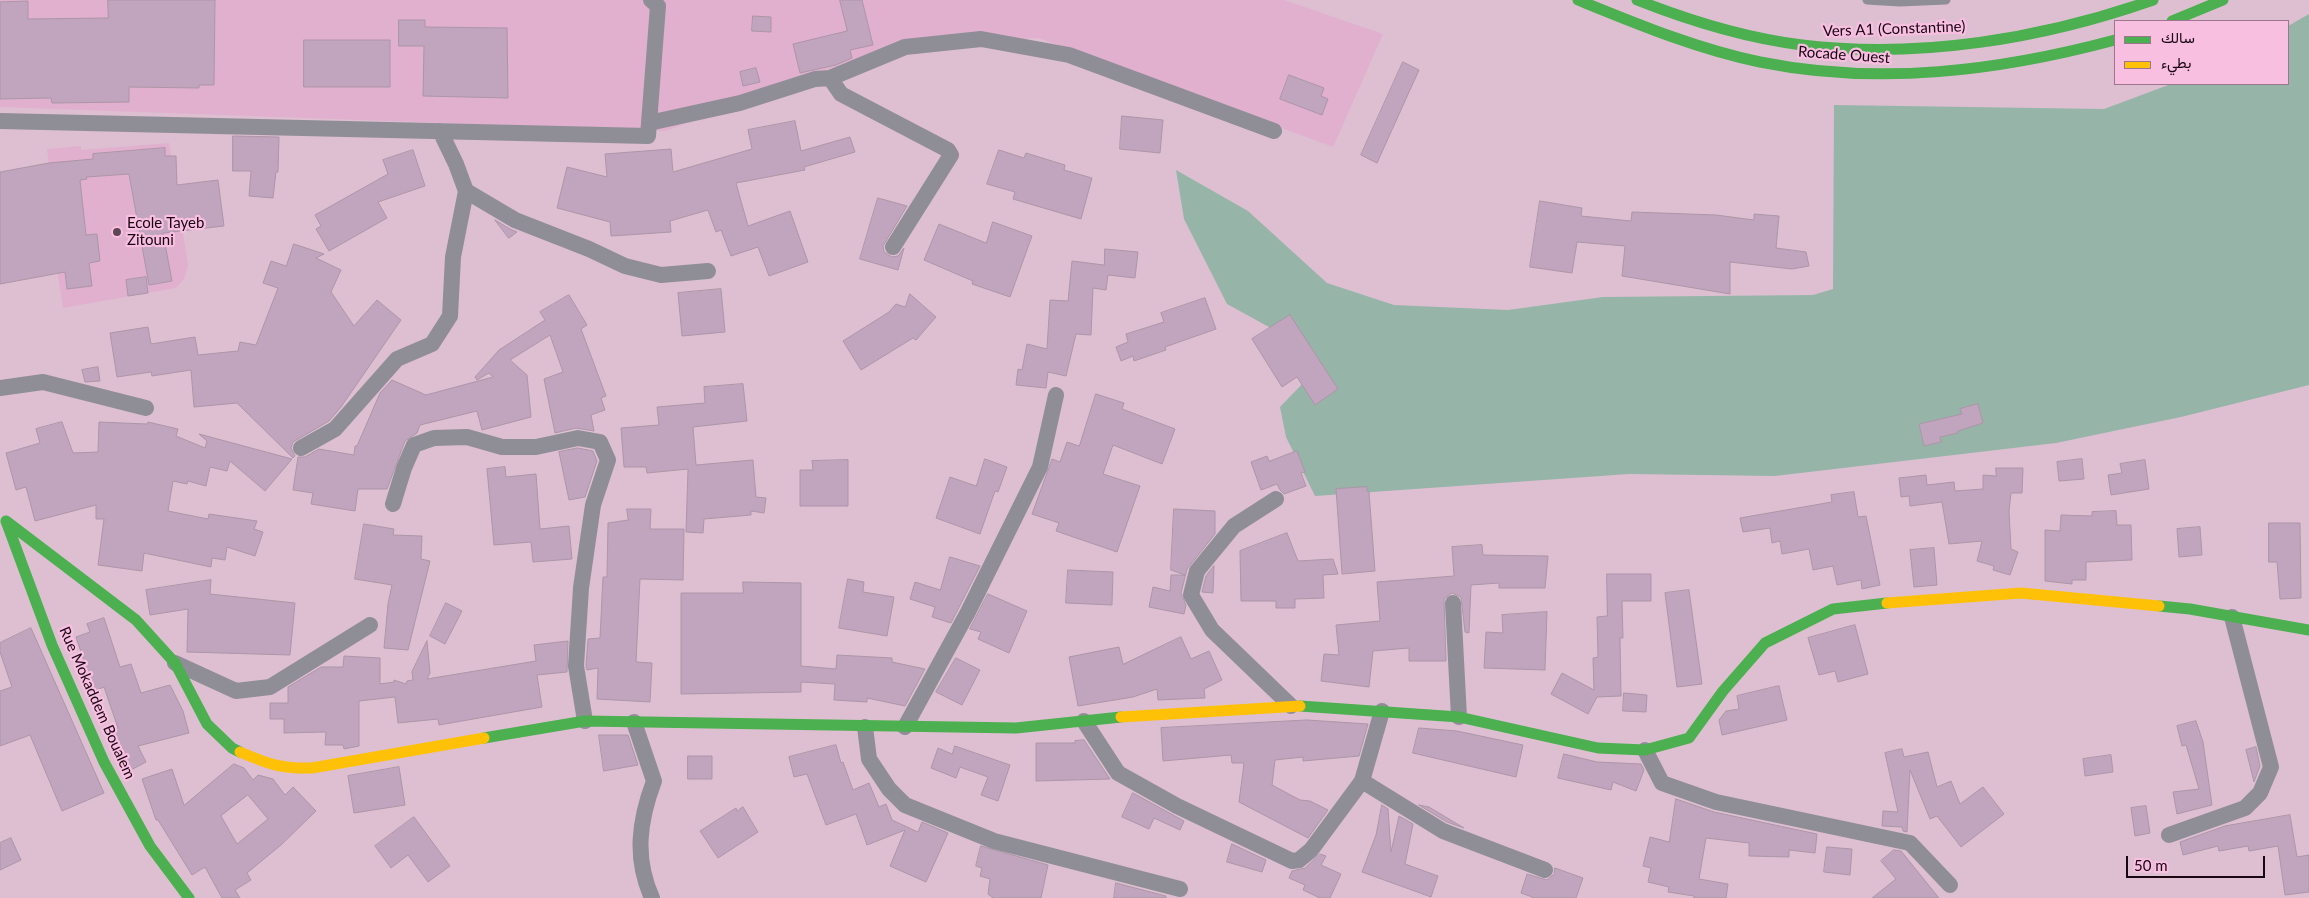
<!DOCTYPE html>
<meta charset="utf-8">
<style>
body{margin:0}
#map{position:relative;width:2309px;height:898px;overflow:hidden;background:#ddbfd1;font-family:Lato,Vazirmatn,sans-serif}
canvas{display:block}
.legend{position:absolute;left:2114px;top:20px;width:175px;height:65px;box-sizing:border-box;background:#f8bfe1;border:1px solid #9e758e;margin:0;padding:6px 9px;list-style:none;font-size:15px;color:#180612}
.legend li{display:flex;align-items:center;gap:10px;height:25px}
.legend b{width:25px;border:1px solid #9e758e}
.scale{position:absolute;left:2126px;top:856px;width:139px;height:22px;box-sizing:border-box;border:2px solid #180612;border-top:0;padding-left:6px;font-size:15px;line-height:18px;white-space:nowrap;color:#180612;-webkit-text-stroke:4px #f8bfe1;paint-order:stroke}
</style>
<div id="map">
<canvas width="2309" height="898"></canvas>
<ul class="legend">
<li><b style="height:6px;background:#4caf50"></b>سالك</li>
<li><b style="height:6px;background:#ffc107"></b>بطيء</li>
</ul>
<div class="scale">50 m</div>
</div>
<script>
const g = document.querySelector('canvas').getContext('2d');
g.lineJoin = 'round';
function fill(path, color) { g.fillStyle = color; g.fill(path, 'evenodd'); }
function trace(path, color, width, dash) { g.strokeStyle = color; g.lineWidth = width; g.lineCap = dash ? 'butt' : 'round'; g.setLineDash(dash || []); g.stroke(path); }
function label(font, color, halo, rows, align = 'center') {
  g.font = font + ' Lato,sans-serif'; g.lineWidth = 4.5; g.setLineDash([]); g.textBaseline = 'middle'; g.strokeStyle = halo; g.fillStyle = color; for (const [text, x, y, turn = 0] of rows) {
    g.save(); g.translate(x, y); g.rotate((+turn || 0) * Math.PI / 180); g.textAlign = isNaN(turn) ? turn : align; if (halo) g.strokeText(text, 0, 0); g.fillText(text, 0, 0); g.restore();
  }
}
const built = new Path2D(`
 M0,0H1284L1383,34L1333,147L1039,38L890,46L666,131L0,107Z
 M169,143L188,266L184,279L176,288L63,308L46,198L53,197L47,149L81,146V150Z`);
const green = new Path2D(`
 M2309,14V385L2181,417L2056,443L1775,476L1629,474L1315,496L1286,437L1280,407L1305,381L1278,332L1227,304L1184,219L1176,170L1248,211L1327,283L1394,305L1508,310L1603,297L1813,295L1833,289L1834,105L2104,109L2171,84H2288V26Z`);
const building = new Path2D(`
 M108,0H215L214,85H199V88L129,87V102L52,103L51,98L0,99V2L28,1V19L108,18Z
 M840,0H862L873,45L850,50L852,58L836,65L800,73L793,44L847,31Z
 M753,16L771,17V32L752,31Z
 M399,20H425V27L507,28L508,98L423,96L424,46H399Z
 M304,40H390V87H304Z
 M1403,62L1419,70L1377,163L1361,155Z
 M756,68L760,82L743,86L740,72Z
 M1289,75L1324,88L1321,96L1328,99L1322,115L1280,99Z
 M1122,116L1163,120L1160,153L1120,149Z
 M795,121L801,151L850,137L855,152L804,167L805,170L736,183L748,226L790,211L808,262L769,276L758,247L731,256L721,230L716,232L708,210L670,221L671,232L611,236L610,222L557,208L567,167L607,177L605,154L671,149L673,172L752,149L748,130Z
 M233,136L279,137L278,172H276L273,198L249,196L251,171H233Z
 M165,148V156H176L177,185L218,180L224,226L163,233L172,281L149,285L129,174L86,177L87,179L80,180L86,235L97,234L100,261L89,263L92,286L67,289L65,272L0,284V172L49,163L93,159V154Z
 M413,150L425,186L378,202L387,218L329,251L316,229L321,226L315,215L388,174L383,160Z
 M999,150L1024,158L1026,153L1065,165L1064,170L1092,178L1081,219L1013,199L1015,192L987,184Z
 M878,198L907,206L883,246L884,252L892,257L898,256L904,248L898,270L860,259Z
 M1540,201L1582,208L1581,216L1631,221L1632,212L1716,215L1754,220V214L1779,216L1776,248L1806,252L1809,266L1792,269L1730,262V294L1622,276L1625,246L1577,242L1572,273L1530,267Z
 M495,220L510,229L517,232L509,238Z
 M993,222L1032,236L1010,297L972,284L973,281L924,260L939,224L986,243Z
 M294,244L324,254L316,258L341,270L331,292L354,326L377,300L401,320L341,407L329,421L293,442L291,448L295,456L293,458L237,403L194,407L191,370L152,376L151,372L117,377L110,333L148,327L151,344L195,337L198,355L238,351L240,342L256,345L278,288L263,283L271,261L286,266Z
 M1105,249L1138,252L1135,278L1108,275L1106,290L1093,288L1091,335L1076,334L1066,376L1048,372L1046,388L1016,385L1018,369L1022,370L1027,344L1047,349L1050,300L1068,301L1072,261L1104,265Z
 M146,277L148,293L128,296L126,280Z
 M721,289L725,332L682,336L678,293Z
 M910,294L936,317L916,340L913,338L861,370L843,341L889,312L896,304L905,307Z
 M569,295L587,325L581,329L606,396L601,398L605,410L591,415L594,431L576,428L555,433L544,379L563,372L550,335L510,360L527,375L531,417L482,430L477,411L420,425L417,433L405,441L387,489H358L355,511L311,504L313,493L293,490L298,457H305L319,449L354,455L355,446H357L380,393L392,380L426,395L493,377L489,373L477,380L475,377L499,350L545,320L540,312Z
 M1205,298L1216,329L1165,347L1166,350L1134,361L1133,356L1121,361L1116,347L1128,342L1126,334L1164,322L1161,313Z
 M1290,315L1338,389L1315,405L1297,377L1282,387L1252,339Z
 M98,367L100,381L85,382L82,370Z
 M743,384L747,421L693,427L696,465L753,460L756,497L766,498L764,513L751,511V515L704,519L703,533L686,532L688,469L647,473L646,467H624L621,428L659,425L657,407L705,403L704,387Z
 M1096,394L1124,403L1122,409L1175,429L1162,464L1113,445L1103,474L1140,486L1117,552L1056,531L1059,523L1032,514L1052,459L1060,462L1067,442L1079,446Z
 M1978,404L1983,423L1958,431V433L1940,437L1941,442L1924,446L1919,424L1962,414L1960,409Z
 M62,422L73,453L98,452L99,422L147,424L148,422L178,429L176,436L205,448L207,441L199,434L292,459L265,491L230,461L227,471L210,467L206,486L188,481L187,484L173,481L168,511L208,519L209,514L257,521L254,529L263,532L255,556L227,547L225,560L212,558L211,567L144,553L142,571L98,565L104,519H96V505L35,521L26,487L16,490L6,453L40,443L36,429Z
 M578,448L593,451L597,461L585,497L569,500L559,452Z
 M1297,451L1305,472L1301,473L1306,486L1284,494L1280,490L1277,484L1261,490L1251,462L1267,456L1269,461Z
 M985,459L1007,467L998,492L995,491L980,534L936,518L950,477L976,486Z
 M2082,459L2084,479L2059,481L2057,462Z
 M848,460V506H800V470H813L812,461Z
 M2145,460L2149,489L2111,495L2108,475L2122,473L2120,464Z
 M505,467L506,477L536,474L540,529L569,526L572,559L533,562L531,542L494,545L487,469Z
 M1996,468H2023L2022,493H2011L2009,511L2011,549L2018,552L2010,575L1993,570L1994,566L1977,561L1982,541L1949,544L1942,502L1910,506L1909,496L1901,497L1899,478L1926,475L1927,485L1954,482L1955,491L1983,489V475L1996,476Z
 M1367,487V491L1369,492L1375,571L1342,574L1336,489Z
 M1854,492L1858,517L1866,516L1880,585L1862,589L1861,580L1837,585L1833,566L1813,570L1809,549L1782,554L1780,541L1772,543L1770,528L1743,532L1740,518L1832,502L1831,495Z
 M627,509H651L650,529H684L683,580L640,579L636,662L652,663L650,702L597,699L598,668L587,670L586,666L588,639L600,638L603,577H607L608,523L628,520Z
 M1174,509L1215,511V534L1187,569L1181,593L1186,605L1184,614L1149,607L1153,587L1170,591L1171,575H1185L1171,570Z
 M2116,511L2117,525H2131L2132,560L2086,562V580H2072V584L2045,581V530L2060,531L2061,515L2092,516V512Z
 M2269,523H2300L2301,598L2280,599L2277,562H2269Z
 M364,524L394,529L393,535L422,536L421,559L430,561L408,650L384,648L388,604L392,585L355,579Z
 M2200,527L2202,555L2179,557L2177,529Z
 M1287,533L1298,561L1333,559L1338,574L1323,575L1324,598L1295,599V608H1276V601H1241L1240,551Z
 M1482,545L1483,555L1548,556L1545,588H1499V583L1471,585L1469,633L1465,632L1461,597L1452,593L1444,599L1446,661H1409V648L1373,651L1369,687L1321,681L1324,654L1339,655L1336,625L1380,621L1377,582L1454,576L1452,547Z
 M1934,548L1937,585L1914,587L1910,550Z
 M950,557L980,566L951,623L932,617L935,607L910,599L915,582L940,590Z
 M1214,566L1213,593L1202,592L1206,576Z
 M1068,570L1113,572L1112,605L1066,603Z
 M1607,574H1651V601H1622L1623,638H1620L1621,696L1597,697L1588,714L1551,694L1562,673L1594,690L1593,658L1598,657L1597,617L1607,616Z
 M848,579L864,582L863,592L894,597L887,636L839,628Z
 M211,580L210,594L295,603L290,655L187,652L188,609L150,615L146,590Z
 M743,582L801,583V666L836,669L837,655L892,658V662L925,669L905,706L867,698V702L834,700L835,684L801,682V692L681,694V593H743Z
 M1689,590L1702,684L1677,687L1665,593Z
 M988,594L1027,611L1009,653L978,639L981,632L970,629Z
 M446,603L462,611L445,644L430,636Z
 M1547,612L1545,670L1484,668L1486,632L1503,633L1502,615Z
 M104,618L120,667L131,664L141,693L170,685L183,711L189,733L138,746L146,762L129,771L110,733L118,728L104,687L94,691L76,637L90,632L87,624Z
 M1855,625L1868,674L1838,682L1835,671L1819,675L1808,638Z
 M31,628L104,793L62,811L30,735L0,746V691L12,687L0,652V643Z
 M1181,637L1191,659L1209,651L1222,680L1204,689L1205,698L1158,700L1157,689L1133,697L1078,706L1069,657L1119,647L1123,664Z
 M427,641L430,673L427,679L536,661L534,645L568,641L567,672L537,675L542,707L439,725L438,719L398,723L395,697L359,701V746L344,749L343,745H325L326,732L284,733V719H270V703H288V687L321,667H343L344,656L380,658V684L394,682V680L406,684L407,681L413,680L412,672Z
 M956,658L980,670L962,705L936,692Z
 M1779,686L1787,720L1722,735L1719,720L1726,711L1739,709L1737,696Z
 M1624,693L1647,695L1646,712L1623,711Z
 M1307,720L1368,724L1359,756L1303,761V757L1275,760L1272,785L1300,800L1310,801L1328,810L1308,838L1239,802L1244,763H1232L1231,755L1163,761L1161,728Z
 M2196,721L2203,742L2212,805L2177,814L2173,792L2199,789L2186,745L2182,746L2177,726Z
 M1419,728L1457,731L1523,745L1516,777L1413,753Z
 M599,735H628L638,765L604,771Z
 M1084,740L1110,779L1036,781V743H1075V741Z
 M836,745L841,763L843,762L853,790L869,783L879,807L886,804L892,820L918,832L922,822L948,833L926,882L890,866L905,830L867,845L856,814L826,825L807,774L794,777L789,757Z
 M955,746L1010,765L998,801L981,795L988,777L960,767L956,778L931,768L938,748L952,754Z
 M2256,747L2260,766L2254,782L2246,750Z
 M1902,749L1904,757L1928,752L1937,787L1951,781L1960,804L1983,787L2004,814L1961,847L1937,816L1930,819L1910,770L1907,832L1903,831L1902,827L1882,826L1883,811L1898,812L1885,753Z
 M1564,754L1597,762L1641,764L1644,770L1636,791L1613,782L1611,790L1558,778Z
 M2111,755L2113,772L2085,776L2083,759Z
 M688,756H712V779H688Z
 M234,764L244,768L253,780L258,775L273,779L285,795L293,787L316,811L281,845L247,873L251,880L235,890L240,898H222L205,867L192,875L158,820H156L142,779L172,769L184,805ZM248,795L268,819L237,844L221,816Z
 M399,767L405,805L354,813L348,776Z
 M1133,793L1184,821L1180,830L1154,818L1149,829L1122,817Z
 M1676,799L1714,812L1817,834L1815,853L1789,850V857L1749,856V843L1706,838L1699,879L1728,884L1726,898H1694V896L1668,892L1669,887L1648,882L1651,868L1643,866L1650,837L1669,842Z
 M1382,805L1388,809L1391,852L1399,816L1413,824L1405,864L1438,876L1431,897L1362,872L1376,835Z
 M1419,805L1429,807L1464,828L1447,822Z
 M2146,806L2150,833L2135,836L2131,808Z
 M743,807L758,832L718,858L700,831L736,808L737,811Z
 M2290,815L2297,857L2309,855V892L2285,895L2278,846L2249,851L2248,846L2219,851L2218,846L2183,855L2180,842L2225,826Z
 M414,817L450,866L428,882L408,855L391,868L375,846Z
 M11,838L21,860L0,870V843Z
 M1232,844L1266,860L1262,872L1227,862Z
 M981,846L1048,865L1041,898H993L988,894L990,879L980,876L982,868L976,866Z
 M1827,847L1852,849L1850,875L1824,872Z
 M1894,850L1901,851L1939,898H1872L1896,879L1881,861Z
 M1320,854L1326,856L1321,865L1341,874L1330,898H1320L1303,890L1305,885L1289,878L1292,871L1305,868Z
 M1555,868L1583,878L1576,898H1535L1521,893L1527,874L1547,880L1554,874Z
 M1116,883L1166,896V898H1114Z`);
const lane = new Path2D(`
 M1867,0L1900,2L1946,0`);
const street = new Path2D(`
 M830,78L841,94L948,150L951,155L893,247
 M0,121L648,136L658,6L651,0
 M649,123L740,103L815,79L830,78L905,47L981,39L1069,55L1274,131
 M466,191L515,220L589,249L625,266L661,275L708,271
 M0,388L43,382L146,408
 M301,448L335,429L397,359L432,344L450,316L453,257L466,191L456,164L440,131
 M1276,499L1234,526L1197,571L1191,595L1212,630L1291,706
 M393,504L404,468L414,445L434,438L467,437L502,447H536L578,438L600,442L608,460L593,505L581,588L576,666L585,721
 M1453,603L1459,717
 M175,663L236,691L270,687L370,625
 M1084,721L1118,773L1177,806L1292,861L1299,860L1311,850L1362,781L1382,711
 M634,722L654,781C639,821 634,858 652,898
 M865,727L869,759L889,789L905,805L994,841L1180,889
 M905,727L968,612L1040,467L1056,395
 M1645,750L1662,783L1716,802L1910,843L1950,885
 M1362,781L1443,831L1545,870
 M2169,835L2245,808L2260,793L2271,767L2232,617`);
const fast = new Path2D(`
 M1578,0C1637,24 1697,49 1760,62C1879,86 1999,71 2115,40
 M1637,0C1690,21 1745,38 1802,45C1919,59 2042,39 2153,0
 M2172,21L2223,0
 M6,521L136,620L175,663L207,724L232,748L240,752
 M6,521L52,645L104,762L150,846L189,898
 M2159,606L2190,609L2309,630
 M1300,706L1459,717L1598,748L1645,750L1689,738L1723,691L1765,643L1833,609L1887,603
 M484,738L585,721L1016,728L1121,717`);
const slow = new Path2D(`
 M1887,603L2021,593L2159,606
 M1121,717L1300,706
 M240,752C268,764 281,769 312,768L484,738`);
const markers = [
 [117,232,5,"#5d4755"]
];
const streetNames = [
 ["Vers A1 (Constantine)",1894,29,-2],
 ["Rocade Ouest",1844,55,4],
 ["Rue Mokaddem Boualem",97,703,66]
];
const poiNames = [
 ["Ecole Tayeb",127,223],
 ["Zitouni",127,240]
];
fill(built, '#e0b0ce');
fill(green, '#96b5a8');
fill(building, '#c1a4be');
trace(building, '#ac96a7', 1);
trace(lane, '#8f8e96', 9);
trace(street, '#8f8e96', 16);
trace(fast, '#4caf50', 11);
trace(slow, '#ffc107', 11);
for (const [x, y, r, color] of markers) { const dot = new Path2D(); dot.arc(x, y, r, 0, 2 * Math.PI); g.fillStyle = color; g.fill(dot); trace(dot, '#f8bfe1', 2); }
label('15px', '#180612', '#f8bfe1', streetNames);
label('15px', '#180612', '#f8bfe1', poiNames, 'left');
</script>
